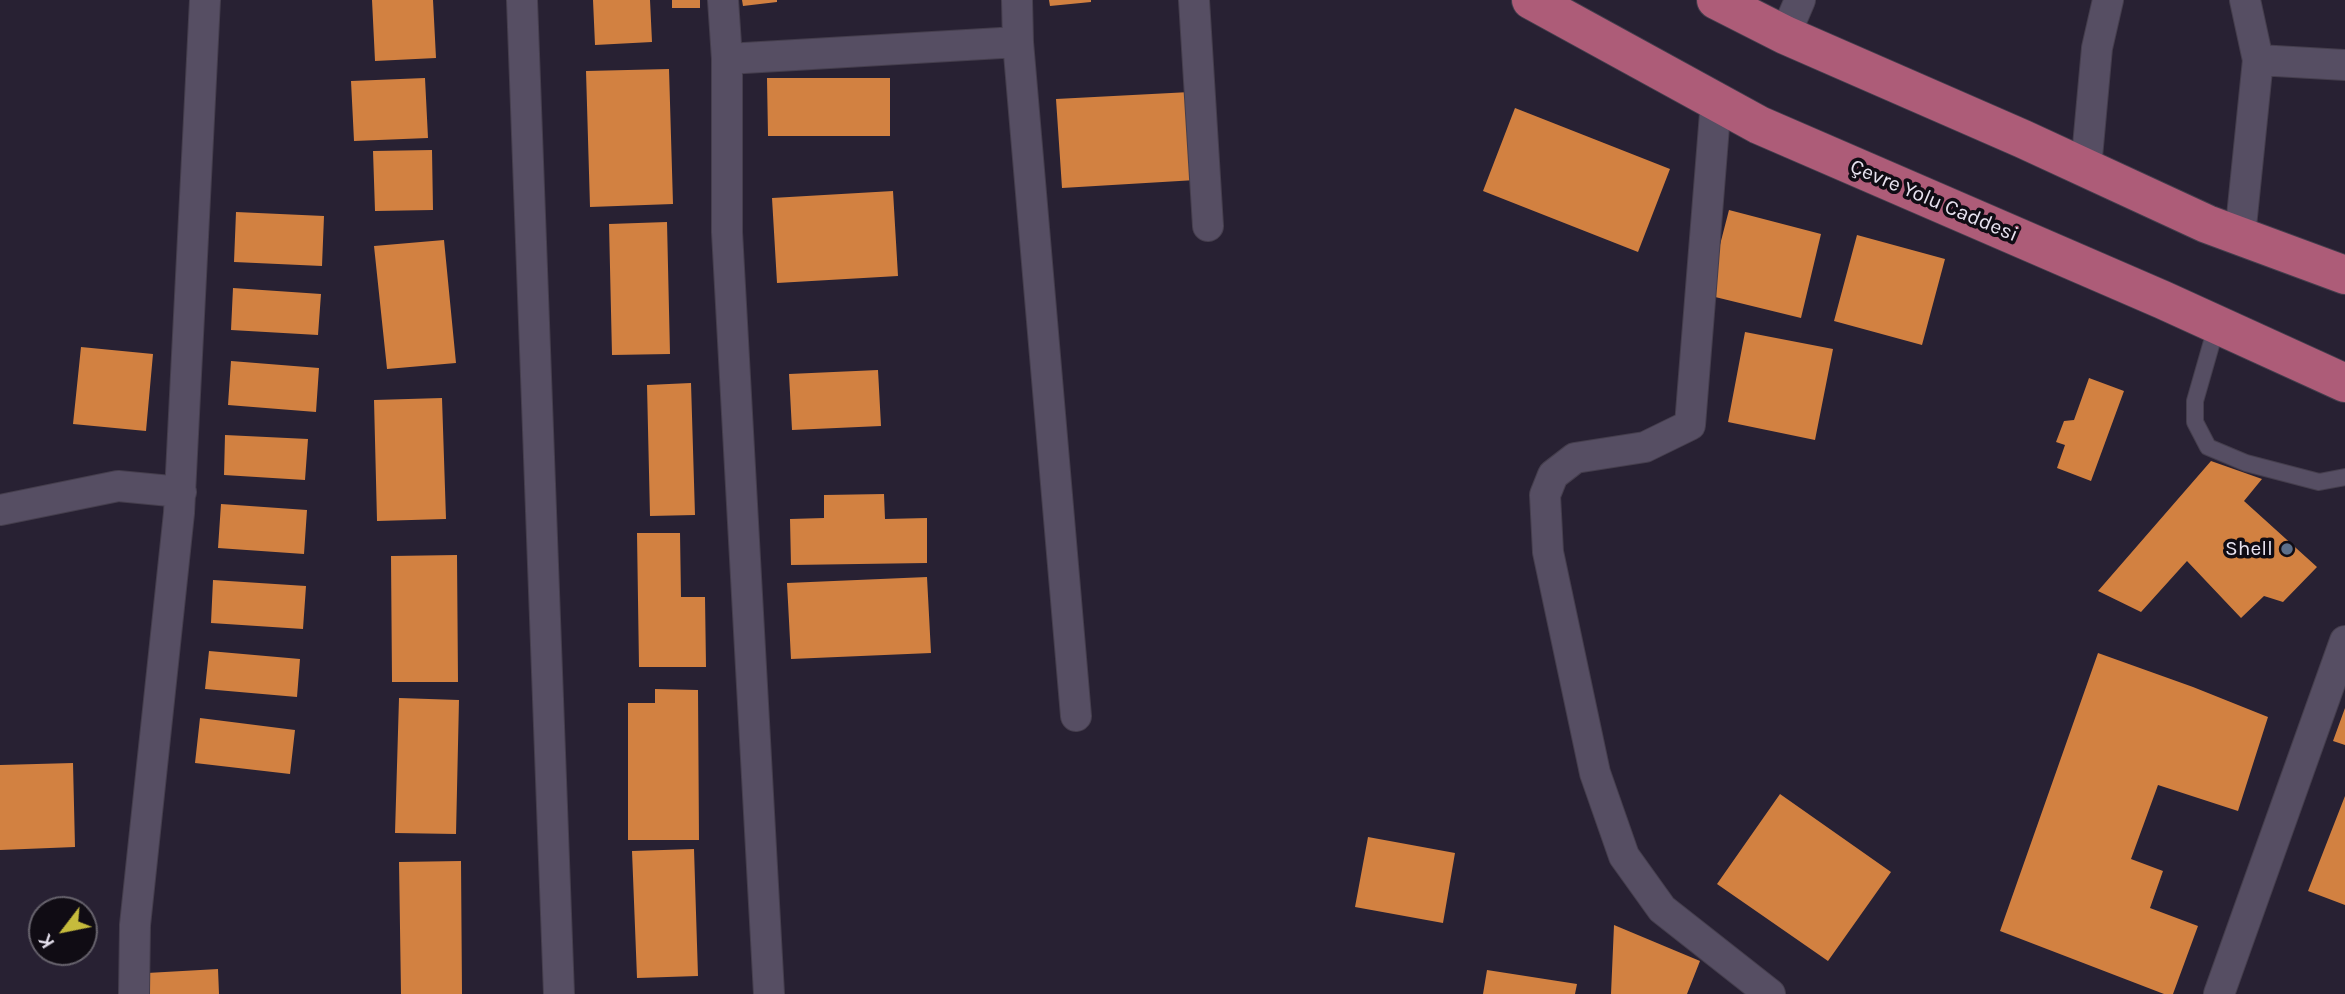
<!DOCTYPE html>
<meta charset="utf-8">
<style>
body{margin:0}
#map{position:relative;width:2345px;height:994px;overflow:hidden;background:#282133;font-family:Karla,sans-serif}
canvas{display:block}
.north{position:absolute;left:28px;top:896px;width:70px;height:70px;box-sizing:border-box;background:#100c14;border:2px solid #66626c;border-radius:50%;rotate:238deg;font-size:19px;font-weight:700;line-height:28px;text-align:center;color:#e8e3f0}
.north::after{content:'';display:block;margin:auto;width:24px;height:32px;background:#c6bb3c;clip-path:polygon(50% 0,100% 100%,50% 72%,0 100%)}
</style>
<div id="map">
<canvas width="2345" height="994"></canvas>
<div class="north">K</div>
</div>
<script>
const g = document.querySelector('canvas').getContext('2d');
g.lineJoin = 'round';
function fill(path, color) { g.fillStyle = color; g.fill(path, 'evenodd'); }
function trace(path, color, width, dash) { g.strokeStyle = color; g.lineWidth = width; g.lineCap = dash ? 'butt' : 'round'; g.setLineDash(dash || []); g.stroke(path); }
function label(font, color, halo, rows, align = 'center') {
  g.font = font + ' Karla,sans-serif'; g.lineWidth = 7; g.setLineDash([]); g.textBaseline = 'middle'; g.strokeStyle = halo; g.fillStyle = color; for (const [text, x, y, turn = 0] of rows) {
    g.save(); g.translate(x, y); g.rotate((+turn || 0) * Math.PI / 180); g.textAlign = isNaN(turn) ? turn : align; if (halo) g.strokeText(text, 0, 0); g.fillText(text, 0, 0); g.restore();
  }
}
const building = new Path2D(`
 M372,0H433L436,58L375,61Z
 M593,0H650L652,42L595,45Z
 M672,0H700V8H672Z
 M742,0H777V2L743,6Z
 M1049,0H1091V2L1050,6Z
 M669,69L673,204L590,207L586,71Z
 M425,78L428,138L354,141L351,81Z
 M767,78H890V136H768Z
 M1190,92L1196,180L1062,188L1056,99Z
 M1515,108L1670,169L1638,252L1483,191Z
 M432,150L433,210L375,211L373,151Z
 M893,191L898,276L777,283L772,198Z
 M1729,210L1821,234L1801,318L1707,295Z
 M236,212L324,216L322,266L234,262Z
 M667,222L670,354L612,355L609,224Z
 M1857,235L1945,259L1922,345L1834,321Z
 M444,240L456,363L387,369L374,246Z
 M233,288L321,294L318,335L231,330Z
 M1745,332L1833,349L1815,440L1728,422Z
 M81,347L153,354L146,431L73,424Z
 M231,361L319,368L316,412L228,405Z
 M878,370L881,426L792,430L789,374Z
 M2089,378L2124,391L2091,481L2057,468L2065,445L2056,442L2064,421L2074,420Z
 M691,383L695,515L650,516L647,385Z
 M442,398L446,519L377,521L374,400Z
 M225,435L308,439L305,480L224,475Z
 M2211,461L2262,479L2244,501L2317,567L2283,602L2264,596L2241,618L2187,561L2141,612L2098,591Z
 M884,494L885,519L927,518V563L791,565L790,519L824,518V495Z
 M221,504L307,510L304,554L218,548Z
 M637,533H680L681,597H705L706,667H639Z
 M457,555L458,682H392L391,556Z
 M927,577L931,653L791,659L787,583Z
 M213,580L306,586L303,629L211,623Z
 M209,651L300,659L297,697L205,689Z
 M2098,653L2193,687L2268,717L2238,811L2158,785L2131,859L2163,871L2150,908L2198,926L2173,994H2164L2000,931Z
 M655,689L698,690L699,840H628V703H655Z
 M399,698L459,700L456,834L395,833Z
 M2345,708V745L2333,741Z
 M200,718L295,730L290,774L195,763Z
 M73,763L75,847L0,850V765Z
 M1780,794L1891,872L1828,961L1717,884Z
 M2345,796V905L2308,891Z
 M1368,837L1455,853L1443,923L1355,907Z
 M694,849L698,976L637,978L632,851Z
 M461,861L462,994H401L399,862Z
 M1614,925L1700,961L1687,994H1611Z
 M218,969L219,994H148L147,973Z
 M1487,970L1577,984L1575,994H1483Z`);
const service = new Path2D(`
 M2217,324L2195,401V422L2208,447L2246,463L2319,482L2345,477`);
const minor = new Path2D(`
 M522,0L559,994
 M723,0L727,59V232L769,994
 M1194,0L1208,226
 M1785,35L1800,0
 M1018,42L1076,716
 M727,59L1018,42L1017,0
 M2258,60L2345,65
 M1716,101L1690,425L1645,447L1575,458L1553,475L1545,495L1548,552L1595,773L1624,856L1662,909L1770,994
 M2086,168L2097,48L2108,0
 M2240,236L2258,60L2245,0
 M0,510L118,486L181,492
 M134,994L135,925L179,513L205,0
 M2219,994L2345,641`);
const trunk = new Path2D(`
 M1531,0L1759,125L2163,300L2345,383
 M1716,0L1785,35L2023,139L2207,224L2345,275`);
const markers = [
 [2287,549,7,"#5c6f8a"]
];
const streetNames = [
 ["Çevre Yolu Caddesi",1934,201,23]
];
const poiNames = [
 ["Shell",2273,549]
];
fill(building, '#d28141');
trace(service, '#453e4d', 18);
trace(minor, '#453e4d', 32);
trace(trunk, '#453e4d', 40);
trace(service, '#564e63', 16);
trace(minor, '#564e63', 30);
trace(trunk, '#ad5c78', 38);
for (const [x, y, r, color] of markers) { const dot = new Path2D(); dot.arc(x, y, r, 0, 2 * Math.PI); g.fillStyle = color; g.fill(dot); trace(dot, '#100c14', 2.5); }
label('21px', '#e8e3f0', '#100c14', streetNames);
label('21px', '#e8e3f0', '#100c14', poiNames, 'right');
</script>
